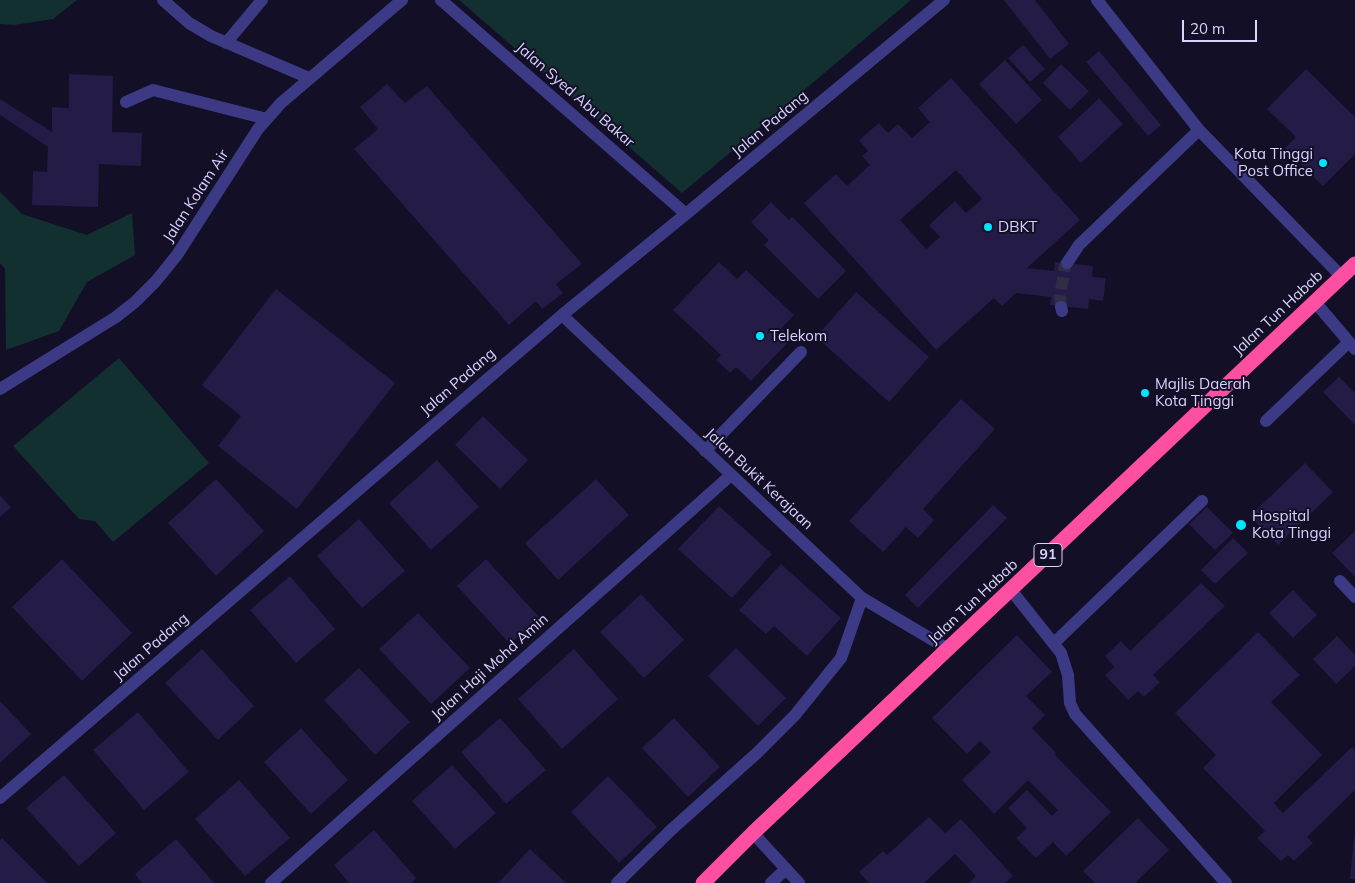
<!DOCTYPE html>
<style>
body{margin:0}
#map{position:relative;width:1355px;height:883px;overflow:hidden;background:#130f26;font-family:Mulish,sans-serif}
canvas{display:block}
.scale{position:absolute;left:1182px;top:20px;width:75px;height:22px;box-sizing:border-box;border:2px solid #d9d4ff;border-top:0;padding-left:6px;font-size:15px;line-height:18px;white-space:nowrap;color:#d9d4ff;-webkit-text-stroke:4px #130f26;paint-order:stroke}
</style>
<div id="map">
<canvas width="1355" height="883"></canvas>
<div class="scale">20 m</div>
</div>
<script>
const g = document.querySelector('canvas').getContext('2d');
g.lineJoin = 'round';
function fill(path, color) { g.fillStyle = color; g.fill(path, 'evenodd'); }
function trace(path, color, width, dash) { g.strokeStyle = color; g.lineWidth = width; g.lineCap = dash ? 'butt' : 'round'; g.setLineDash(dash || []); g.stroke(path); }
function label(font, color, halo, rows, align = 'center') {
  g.font = font + ' Mulish,sans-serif'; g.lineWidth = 4; g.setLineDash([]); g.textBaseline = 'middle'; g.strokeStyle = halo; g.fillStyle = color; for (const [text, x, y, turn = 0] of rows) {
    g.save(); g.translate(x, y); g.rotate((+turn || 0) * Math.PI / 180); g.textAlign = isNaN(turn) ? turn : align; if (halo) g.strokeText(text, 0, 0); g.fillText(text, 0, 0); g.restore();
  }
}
const green = new Path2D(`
 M0,0H77L53,19L14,25L0,24Z
 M459,0H911L682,193Z
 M0,192L22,214L87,235L132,213L135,255L87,282L59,331L6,350L5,269L0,263Z
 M119,358L209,463L113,542L95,521L79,519L13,446Z`);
const building = new Path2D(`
 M1004,0H1035L1069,44L1050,59Z
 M1023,45L1045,69L1030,82L1008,58Z
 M1099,51L1161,125L1148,136L1086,62Z
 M1005,60L1042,100L1016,124L979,84Z
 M1061,64L1089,91L1070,110L1043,83Z
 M1306,69L1355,117V154L1323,186L1285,148L1296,137L1267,109Z
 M69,74L113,76L112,132L142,133L141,166L99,164L98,207L32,205L33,171L47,172L48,147L0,115V99L52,132V107L69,108Z
 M951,78L1080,220L1027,268L1054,271L1055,262L1093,266L1092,277L1106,278L1103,301L1089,299L1088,309L1050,305L1051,297L1016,293L1002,306L994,298L936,350L804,203L836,174L847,186L870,165L862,156L868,151L859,140L879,123L888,133L898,124L912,138L930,122L918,108ZM956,170L982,199L966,213L955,201L929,225L940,237L926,249L900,220Z
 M387,84L405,103L427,86L582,264L556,284L563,293L542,309L536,301L509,325L354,149L378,129L360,107Z
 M1099,98L1123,124L1081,163L1058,137Z
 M771,202L789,220L792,217L846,271L818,299L764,245L769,240L751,222Z
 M719,262L737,279L746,270L794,315L781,329L792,338L751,381L736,367L730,373L716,360L721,355L673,310Z
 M276,289L395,383L297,509L218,446L241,416L202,385Z
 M856,292L929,357L889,402L816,337Z
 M1339,377L1355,393V425L1323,392Z
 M961,399L995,429L923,509L934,520L918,538L906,527L883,552L849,521Z
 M483,416L528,460L500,489L455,445Z
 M437,460L479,507L431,550L389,503Z
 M1305,463L1333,492L1278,545L1250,516Z
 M216,479L264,531L216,576L168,523Z
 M596,479L629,515L558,580L525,543Z
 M0,495L11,508L0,517Z
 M993,505L1007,518L918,608L905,595Z
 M719,506L772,554L732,598L678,549Z
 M1207,507L1233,533L1215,550L1189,524Z
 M359,519L405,571L362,608L317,556Z
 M1355,531V577L1332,553Z
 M1233,538L1248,553L1215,584L1201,570Z
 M62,559L132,633L82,681L12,607Z
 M486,559L539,617L510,644L457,586Z
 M781,564L841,618L807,656L774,626L766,634L739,610Z
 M290,576L335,629L296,663L250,610Z
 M1201,583L1225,606L1153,675L1160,682L1144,697L1138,691L1128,700L1105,675L1114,667L1105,656L1121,641L1130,651Z
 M1293,590L1317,615L1293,638L1269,613Z
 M641,594L684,640L644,678L600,632Z
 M418,613L470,668L431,704L379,649Z
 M1258,632L1300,675L1271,702L1322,755L1274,803L1283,813L1352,747L1355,750V790L1307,837L1313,843L1294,861L1288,855L1281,861L1257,838L1265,831L1203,768L1216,755L1175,713Z
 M1017,635L1052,672L1026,696L1045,715L1032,728L1056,753L1055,755L1111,812L1066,856L1053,842L1036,858L1016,838L1027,828L1008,808L1027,790L1052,816L1058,810L1028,780L994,814L962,780L991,752L980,741L967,754L932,718Z
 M1337,636L1355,655V666L1336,684L1313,659Z
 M736,648L786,698L758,726L708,676Z
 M202,649L254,706L218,740L165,683Z
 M574,649L618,699L562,749L518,699Z
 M359,668L410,722L375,755L324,700Z
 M0,701L31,734L0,763Z
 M138,712L189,772L144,810L93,750Z
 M500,718L546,770L506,804L461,752Z
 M674,718L720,767L688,797L642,748Z
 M301,728L348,780L311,814L264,762Z
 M452,765L496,813L455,849L412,801Z
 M64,775L116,833L79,866L26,808Z
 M608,776L657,827L619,863L571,812Z
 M239,780L290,838L245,876L195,819Z
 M929,817L945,833L961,819L1013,876L1005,883H969L976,876L955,854L924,883H869L859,872L883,851L887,855Z
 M1138,818L1169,850L1135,883H1095L1083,871Z
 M374,830L416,878L411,883H349L334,865Z
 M2,838L47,883H0V840Z
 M1354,838H1355V879H1350Z
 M176,839L214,883H142L135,874Z
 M530,849L566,883H498Z`);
const minorTunnel = new Path2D(`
 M1061,307L1060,296L1065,266L1067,263`);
const minor = new Path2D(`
 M163,0L189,23L211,36L309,78
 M441,0L686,214
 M1097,0L1199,130L1342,277
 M226,43L262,0
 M126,102L153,90L267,119
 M1067,263L1079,245L1199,130
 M1315,302L1355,349
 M1061,307L1062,311
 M562,315L862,598L948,649
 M0,389L116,317L135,302L156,281L177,255L258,129L281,103L402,0
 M1266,421L1349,342
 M705,451L801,352
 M1340,581L1355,597
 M1011,590L1061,653L1068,675L1070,703L1075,714L1226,883
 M1054,643L1202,501
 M0,798L562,315L686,214L944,0
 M753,833L799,883
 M271,883L731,475
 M617,883L671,830L757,753L795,715L841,658L862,598
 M771,883L786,869`);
const highway = new Path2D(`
 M703,883L753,833L1355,264`);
const markers = [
 [1323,163,5,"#00e5ff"],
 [988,227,5,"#00e5ff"],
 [760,336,5,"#00e5ff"],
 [1145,393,5,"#00e5ff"],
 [1241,525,6,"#00e5ff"]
];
const shields = [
 [1048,555,28]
];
const shieldNames = [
 ["91",1048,555]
];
const streetNames = [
 ["Jalan Syed Abu Bakar",575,95,41],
 ["Jalan Padang",770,124,-40],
 ["Jalan Kolam Air",196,196,-57],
 ["Jalan Tun Habab",1278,313,-43],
 ["Jalan Padang",458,382,-41],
 ["Jalan Bukit Kerajaan",759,479,43],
 ["Jalan Tun Habab",973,602,-43],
 ["Jalan Padang",151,647,-41],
 ["Jalan Haji Mohd Amin",490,667,-42]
];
const poiNames = [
 ["Kota Tinggi",1313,154,"right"],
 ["Post Office",1313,171,"right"],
 ["DBKT",998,227],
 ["Telekom",770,336],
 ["Majlis Daerah",1155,384],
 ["Kota Tinggi",1155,401],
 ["Hospital",1252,516],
 ["Kota Tinggi",1252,533]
];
fill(green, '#12302f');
fill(building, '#241b47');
trace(minorTunnel, '#312d47', 12, [12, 6]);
trace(minor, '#3d3a85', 12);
trace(highway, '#ff4fa3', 15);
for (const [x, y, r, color] of markers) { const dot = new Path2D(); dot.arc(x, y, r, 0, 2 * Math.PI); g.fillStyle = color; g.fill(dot); trace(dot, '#130f26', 2); }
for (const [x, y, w] of shields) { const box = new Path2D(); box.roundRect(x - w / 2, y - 11.5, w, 23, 4); g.fillStyle = '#130f26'; g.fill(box); trace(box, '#d9d4ff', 1); }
label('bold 14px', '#d9d4ff', null, shieldNames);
label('15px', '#d9d4ff', '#130f26', streetNames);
label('15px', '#d9d4ff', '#130f26', poiNames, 'left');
</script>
